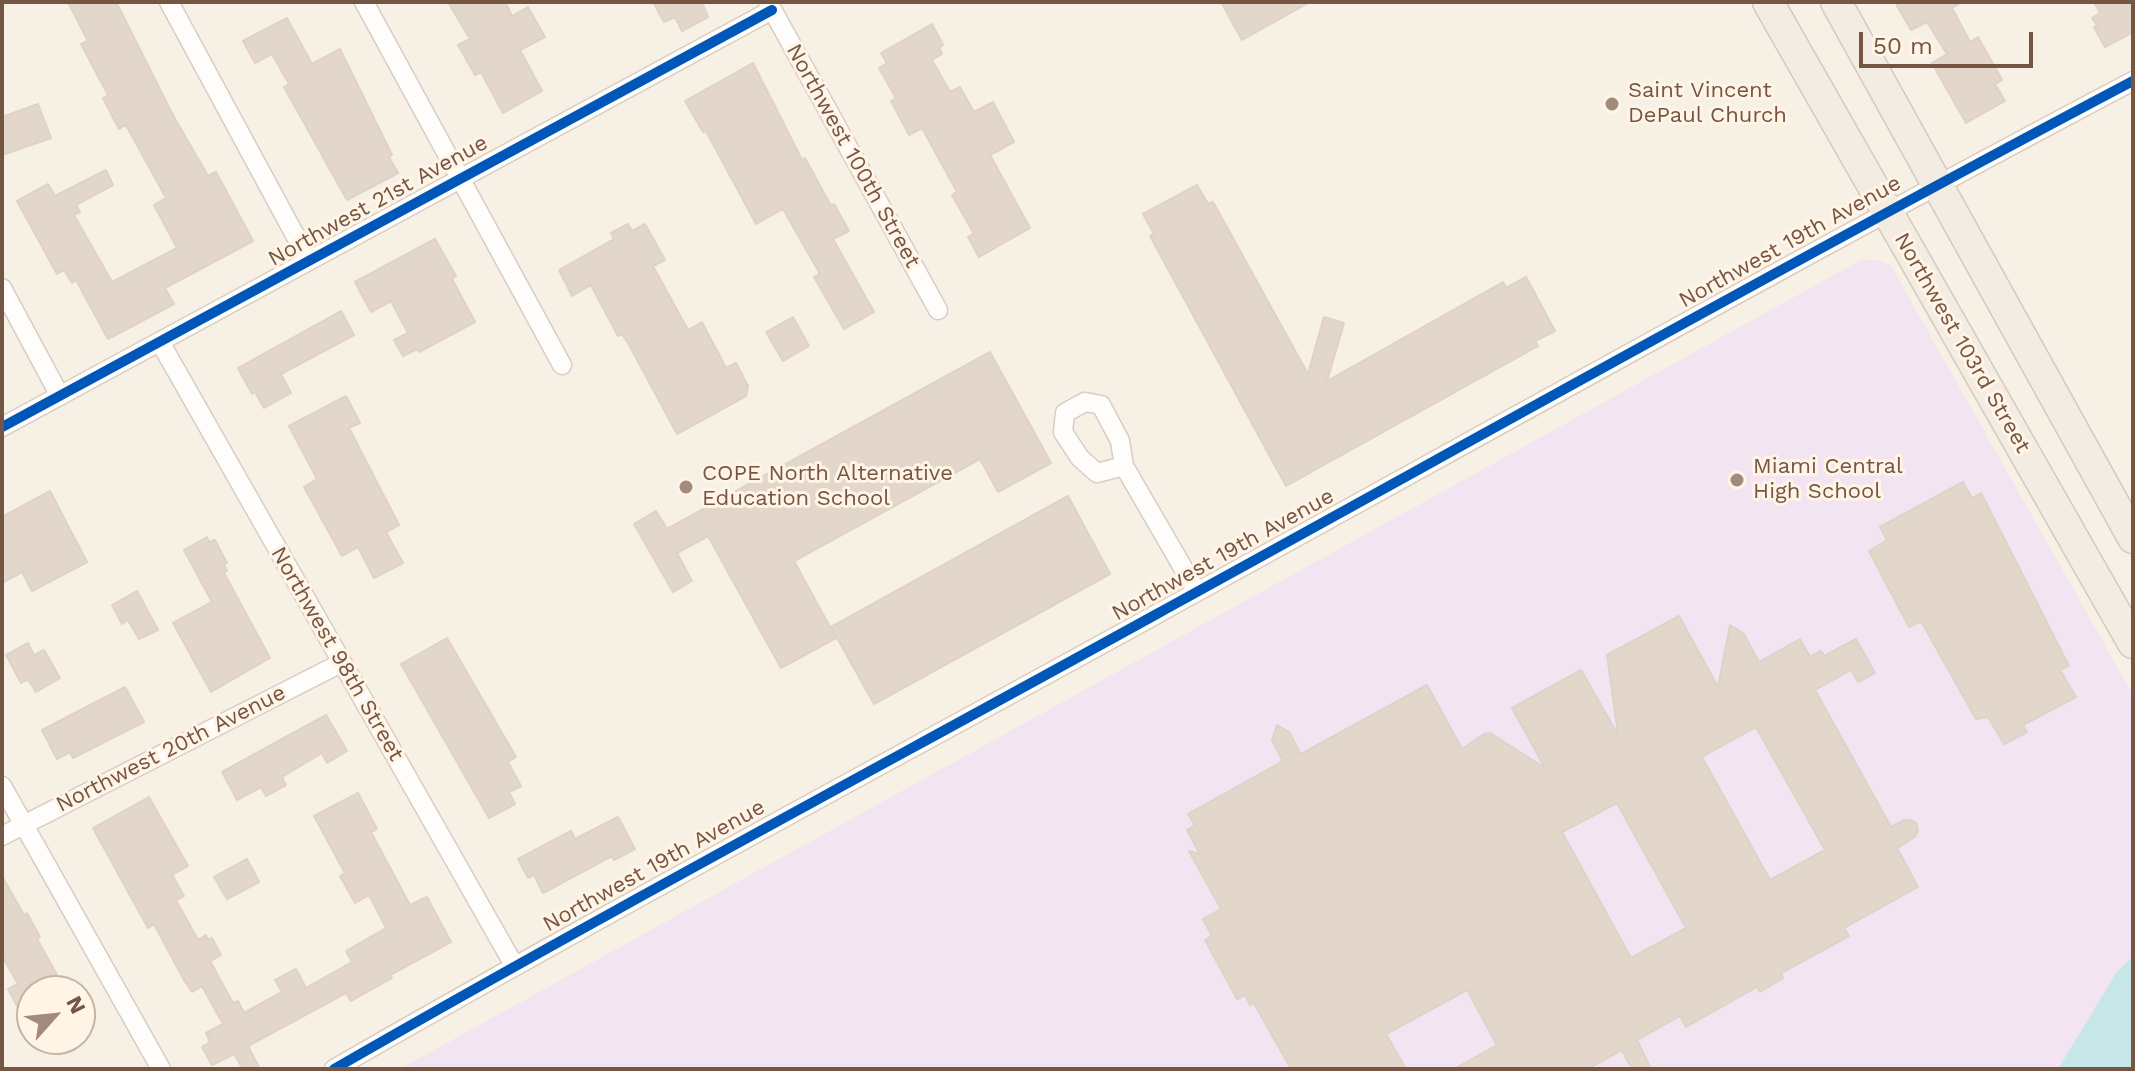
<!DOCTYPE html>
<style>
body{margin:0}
#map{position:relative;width:2135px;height:1071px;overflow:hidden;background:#f6f0e5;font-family:"Work Sans",sans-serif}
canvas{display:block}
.frame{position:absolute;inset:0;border:4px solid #755544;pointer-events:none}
.north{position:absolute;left:16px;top:975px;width:80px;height:80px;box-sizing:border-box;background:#fff4e5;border:2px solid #c8b4a5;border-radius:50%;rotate:63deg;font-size:22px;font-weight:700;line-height:32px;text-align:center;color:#755544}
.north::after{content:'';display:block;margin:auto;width:28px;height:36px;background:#a28b7c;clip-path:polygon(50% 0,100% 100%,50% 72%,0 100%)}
.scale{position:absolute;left:1859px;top:32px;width:174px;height:36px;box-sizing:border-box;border:4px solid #755544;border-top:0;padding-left:10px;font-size:24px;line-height:28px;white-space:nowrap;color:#755544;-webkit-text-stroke:6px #fff4e5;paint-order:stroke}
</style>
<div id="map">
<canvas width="2135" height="1071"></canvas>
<div class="frame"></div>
<div class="north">N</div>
<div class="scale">50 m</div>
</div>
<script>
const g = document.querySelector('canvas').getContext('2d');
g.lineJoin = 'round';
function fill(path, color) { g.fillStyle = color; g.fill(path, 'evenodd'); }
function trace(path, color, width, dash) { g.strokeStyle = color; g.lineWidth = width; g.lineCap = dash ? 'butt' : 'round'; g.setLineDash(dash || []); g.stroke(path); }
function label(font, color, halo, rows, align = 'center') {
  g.font = font + ' "Work Sans",sans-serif'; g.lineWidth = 6; g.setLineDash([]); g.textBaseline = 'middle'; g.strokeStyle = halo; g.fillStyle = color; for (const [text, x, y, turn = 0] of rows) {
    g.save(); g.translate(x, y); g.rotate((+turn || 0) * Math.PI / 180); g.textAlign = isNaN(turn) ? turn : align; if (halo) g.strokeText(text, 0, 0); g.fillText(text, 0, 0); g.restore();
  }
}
const education = new Path2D(`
 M1861,260H1876L1891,266L2133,695V978L2069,1069H400Z`);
const water = new Path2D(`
 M2133,956V1069H2058L2117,972Z`);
const building = new Path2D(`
 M68,2H116L174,117L208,176L216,172L253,241L165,288L174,304L108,339L76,280L72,283L64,270L57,274L17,201L48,184L55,196L106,170L113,185L76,205L80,212L74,215L112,282L177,248L154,205L166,198L126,125L119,129L103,98L108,95L81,44L88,41Z
 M448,2H505L512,16L528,7L545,37L520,50L542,91L503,113L481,72L475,75L458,45L470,39Z
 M653,2H702L708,17L682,31L675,17L664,22Z
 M1221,2H1310L1242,40Z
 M1895,2H1962L1952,8L1970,42L1978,37L2002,80L1995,84L2005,101L1966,123L1932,63L1947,54L1927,22L1911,30Z
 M2094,2H2133V32L2105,47L2094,27L2097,25L2092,18L2100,13Z
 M287,18L312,64L340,49L392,155L389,157L398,173L347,200L284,87L289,84L272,54L255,63L243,41Z
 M932,24L943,45L939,48L942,54L932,60L950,92L960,87L974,112L993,102L1014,142L990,155L1030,228L979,257L968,237L974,234L952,195L957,192L922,128L909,135L891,101L896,98L879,68L887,63L881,53Z
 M753,63L802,160L805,158L831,206L834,204L849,231L833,239L874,312L844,329L814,277L820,274L783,209L756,224L706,131L703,132L685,101Z
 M38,104L51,138L2,155V117Z
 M1197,185L1208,204L1213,202L1308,374L1324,317L1344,323L1327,381L1503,282L1506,288L1526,277L1555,331L1535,341L1538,346L1286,486L1150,236L1154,234L1143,214Z
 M628,224L632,231L645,224L665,260L653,266L688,330L702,322L726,368L736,363L748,386L746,396L677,434L628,343L622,334L618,336L591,285L572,296L559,270L614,239L611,233Z
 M435,239L456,276L452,279L475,322L419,352L417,349L403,356L394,340L408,333L391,301L371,312L355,282Z
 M341,311L354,335L281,374L291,393L264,408L255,392L252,394L238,368Z
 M793,317L809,346L783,361L766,332Z
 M990,352L1051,463L998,492L980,459L794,561L836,638L781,668L708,536L677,553L692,581L673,592L634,524L656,511L667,529Z
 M346,396L360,423L349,428L399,525L386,532L403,563L374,578L358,547L342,556L304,487L317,479L289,426Z
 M1963,482L1972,498L1981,493L2069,666L2060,670L2076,697L2023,725L2027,732L2004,744L1988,717L1976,719L1921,621L1909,627L1869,551L1887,540L1880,527Z
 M50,491L87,562L32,591L22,572L2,583V517Z
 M1068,496L1110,574L874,704L831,627Z
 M207,537L209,542L215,540L227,563L224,565L227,571L224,573L270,658L211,692L173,623L212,602L184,550Z
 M137,591L158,630L139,639L128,620L122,624L112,605Z
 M1679,616L1718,687L1730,625L1744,634L1759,662L1800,639L1810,657L1821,651L1824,656L1856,639L1875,673L1858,682L1851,670L1815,690L1891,827L1904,820H1910L1916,823L1918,830L1915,837L1897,848L1918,887L1844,928L1849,936L1781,973L1783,978L1760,992L1757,987L1686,1027L1680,1016L1637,1040L1651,1069H1637L1629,1064L1622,1050L1588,1069H1454L1497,1045L1467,990L1386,1034L1406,1069H1291L1254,1003L1250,1005L1245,995L1237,999L1205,940L1212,936L1203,919L1221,909L1189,851L1200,854L1187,830L1195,825L1188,814L1283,761L1272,740L1277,725L1289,732L1301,754L1427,685L1462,749L1484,734L1490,733L1545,768L1512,708L1581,670L1618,735L1607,655ZM1756,727L1825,850L1770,880L1702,757ZM1617,803L1686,928L1631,958L1562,832Z
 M447,638L516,757L508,762L521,786L509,792L515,804L489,818L401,664Z
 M28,643L34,655L44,650L60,678L36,692L28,679L21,683L6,655Z
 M125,687L144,722L73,758L70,752L57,759L42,730Z
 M326,715L347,751L327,763L322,753L282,777L286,785L266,796L261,787L237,800L222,772Z
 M358,793L377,829L371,832L410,905L427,897L451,942L390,975L392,978L351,1001L346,993L248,1046L260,1069H243L234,1054L212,1065L202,1047L210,1042L206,1033L223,1024L202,986L192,992L184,980L154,924L148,928L93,828L149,797L188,866L172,875L184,896L176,900L198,940L206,935L208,940L212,938L221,955L210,961L233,1003L238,1001L244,1013L282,992L275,980L296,969L306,988L352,962L346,951L386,928L369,895L355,903L340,876L345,873L314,816Z
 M618,817L635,849L614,860L612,856L543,893L534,875L528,878L518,859L571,831L575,839Z
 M247,859L259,882L227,899L214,877Z
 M2,876L24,915L27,913L40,937L37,939L66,991H32V1034L8,989L18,984L2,956Z`);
const minor = new Path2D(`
 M169,2L309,261
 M364,2L562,365
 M768,2L938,310
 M2,288L60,396
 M160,342L514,965
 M2,427L772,10
 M1124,466L1097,473L1080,458L1063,432L1065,413L1085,402L1101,405L1120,441L1124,466L1197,592
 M2,786L161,1069
 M2,836L341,663
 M334,1069C605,913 881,766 1155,615C1481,436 1805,254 2133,81`);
const primary = new Path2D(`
 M1768,2L2133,643
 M1836,2L2133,538`);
const cycleway = new Path2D(`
 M2,427L772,10
 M334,1069C605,913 881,766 1155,615C1481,436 1805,254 2133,81`);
const markers = [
 [1612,104,8,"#a28b7c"],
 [1737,480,8,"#a28b7c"],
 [686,487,8,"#a28b7c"]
];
const poiNames = [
 ["Saint Vincent",1628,91],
 ["DePaul Church",1628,116],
 ["Miami Central",1753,467],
 ["High School",1753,492],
 ["COPE North Alternative",702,474],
 ["Education School",702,499]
];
const streetNames = [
 ["Northwest 100th Street",853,156,61],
 ["Northwest 21st Avenue",378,201,-29],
 ["Northwest 19th Avenue",1790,242,-29],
 ["Northwest 103rd Street",1962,343,60],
 ["Northwest 19th Avenue",1223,555,-29],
 ["Northwest 98th Street",337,654,60],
 ["Northwest 20th Avenue",171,749,-27],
 ["Northwest 19th Avenue",654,866,-29]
];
fill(education, '#f2e4f1');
fill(water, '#c6e6e7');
fill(building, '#e3d7cc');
trace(building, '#dfd2c7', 2);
trace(minor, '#d7cdc3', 21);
trace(primary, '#d5cac2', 33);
trace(minor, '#fefdfb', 18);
trace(primary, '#f2ece2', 30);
trace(cycleway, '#0057b8', 10);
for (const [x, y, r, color] of markers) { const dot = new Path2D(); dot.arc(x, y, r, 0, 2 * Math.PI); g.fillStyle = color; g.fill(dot); trace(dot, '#fff4e5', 3); }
label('22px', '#755544', '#fff4e5', poiNames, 'left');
label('22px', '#755544', '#fff4e5', streetNames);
</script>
